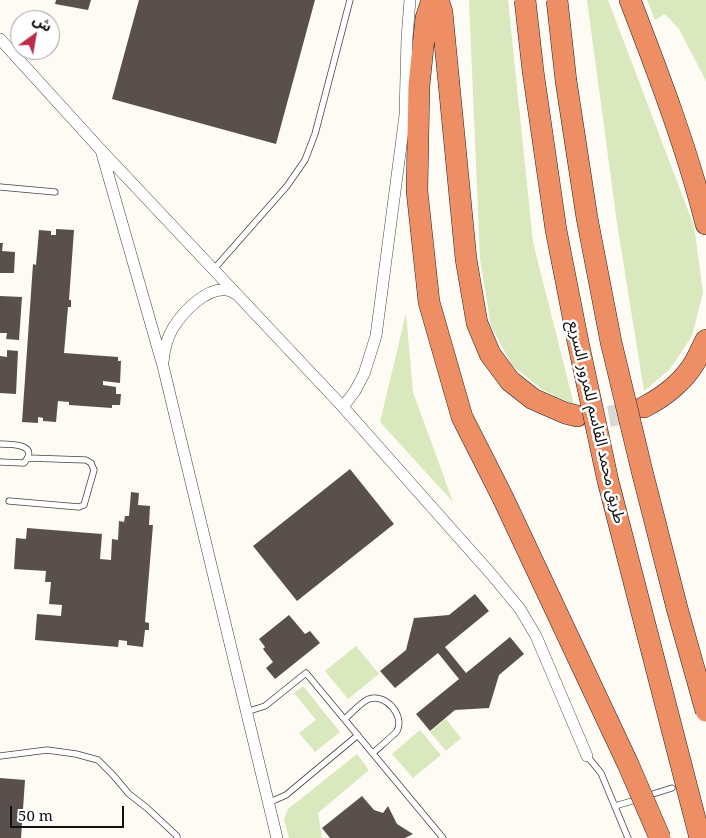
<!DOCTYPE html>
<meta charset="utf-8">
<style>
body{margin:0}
#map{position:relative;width:706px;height:838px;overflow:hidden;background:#fefbf4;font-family:"Noto Serif","Noto Sans Arabic",serif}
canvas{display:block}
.north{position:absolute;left:10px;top:10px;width:50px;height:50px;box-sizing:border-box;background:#fff;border:1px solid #9f9f9f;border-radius:50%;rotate:32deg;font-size:14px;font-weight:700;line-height:20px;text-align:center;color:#101010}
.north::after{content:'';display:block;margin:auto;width:18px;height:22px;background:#bb2e4a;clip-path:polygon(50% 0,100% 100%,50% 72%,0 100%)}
.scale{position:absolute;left:10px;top:806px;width:114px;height:22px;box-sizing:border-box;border:2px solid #101010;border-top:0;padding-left:6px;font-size:15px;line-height:18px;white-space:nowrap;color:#101010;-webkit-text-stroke:4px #fff;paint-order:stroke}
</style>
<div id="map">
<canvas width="706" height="838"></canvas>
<div class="north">ش</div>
<div class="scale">50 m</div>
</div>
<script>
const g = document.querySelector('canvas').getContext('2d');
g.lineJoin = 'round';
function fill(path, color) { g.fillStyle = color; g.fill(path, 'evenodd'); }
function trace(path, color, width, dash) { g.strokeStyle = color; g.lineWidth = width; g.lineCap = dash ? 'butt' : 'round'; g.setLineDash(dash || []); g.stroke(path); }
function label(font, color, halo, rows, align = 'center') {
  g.font = font + ' "Noto Serif","Noto Sans Arabic",serif'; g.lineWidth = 5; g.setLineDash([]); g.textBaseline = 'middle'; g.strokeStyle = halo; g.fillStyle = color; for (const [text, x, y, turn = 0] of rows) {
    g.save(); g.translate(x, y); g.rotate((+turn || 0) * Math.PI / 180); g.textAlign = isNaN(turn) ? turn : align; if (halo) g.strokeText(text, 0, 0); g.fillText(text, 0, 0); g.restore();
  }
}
const green = new Path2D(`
 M469,0H508L533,242L574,405L543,390L512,365L491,326L480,259Z
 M587,0H608L694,226L703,293L692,336L670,369L644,391L617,223Z
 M647,0H706V81L679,29L665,14L655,20Z
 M406,313L413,392L453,502L380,422Z
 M356,646L379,674L348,699L325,671Z
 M303,686L340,732L315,752L299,733L316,720L294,693Z
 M446,719L461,738L446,751L430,732Z
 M420,730L441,755L413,778L392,754Z
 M357,754L369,770L318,813L322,838H289L284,819L288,809Z`);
const building = new Path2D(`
 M56,0H91L88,10L55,4Z
 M139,0H315L276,144L112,99Z
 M56,229L74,230L69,300H71V307H68L64,353L118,357V361H121L120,383L103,381V385L116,387V394H121L120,405H112V408L69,405V402L58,401L56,422L43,421V418L38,417V423L22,422L33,264L36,265L39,230L51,231V235H56Z
 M0,243H3L2,251L15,252L14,273H0Z
 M0,296L22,297L19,340L6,339L7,333H0Z
 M7,350L18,351L16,394L0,393V356L7,357Z
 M350,469L394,524L297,601L253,546Z
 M131,492L139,493L138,505L150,506L149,525H153L145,622L149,623V630H145L143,647L127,645V641L119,640L118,647L35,640L37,614L61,616L62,605L49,604L51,582H45L46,571L14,569L16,538L26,539L27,528L102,534L100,559L111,560L112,539L118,540L119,521L124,522L125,516H129Z
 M475,594L489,611L445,647L466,673L510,637L524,654L499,675L489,708L455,710L430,731L416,714L459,679L438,653L395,688L380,671L406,650L414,618L449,615Z
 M289,615L305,634L310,631L320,643L275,679L266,668L273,662L263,649L265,647L259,639Z
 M0,778L25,780L21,838H0Z
 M362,796L374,810L383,813L388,806L397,824L413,834L405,838H330L322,828Z`);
const highwayTunnel = new Path2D(`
 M577,416L605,417L633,412L644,407`);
const lane = new Path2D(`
 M0,187L55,192
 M214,269L287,186L305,160L315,134L350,0
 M0,444C11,444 40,444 24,463L0,462
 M9,501L79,507L84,505L94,470L91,463L86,460L28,458
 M246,712L265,706L306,673L443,838
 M345,719C350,714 364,700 369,699C386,693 405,716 397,731C394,735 377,749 373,753
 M0,756L47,750L76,754L98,760L113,775L129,794L147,808L177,836V838
 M587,756L601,773L628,838
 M653,794L672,788
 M268,803L286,795L358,735
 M615,806L632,801`);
const street = new Path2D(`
 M0,39L100,149L343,407L492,575L520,609L536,636L587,756
 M101,150L163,366L277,838
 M163,362C164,351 167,338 173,328C183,312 206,287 227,290C231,291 234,293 238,295
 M343,407L355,391L364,374L376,336L405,115L407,38L410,0`);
const highway = new Path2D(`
 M432,0L426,18L419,86L417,191L429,302L462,417L503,498
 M438,0L442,12L466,259L477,323L490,354L510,381L533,399L565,413L577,416
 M630,0C658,73 687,148 706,224
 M644,407C664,397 684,381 695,362C699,355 702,347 706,340`);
const highwayBridge = new Path2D(`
 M525,0L533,71L556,230L578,342L608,481L700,838
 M557,0L566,81L587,218L611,342L642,471L677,608L706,711
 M503,498L628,764L660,838`);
const streetNames = [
 ["طريق محمد القاسم للمرور السريع",596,422,77]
];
fill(green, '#dae8be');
fill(building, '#59504d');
trace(highwayTunnel, '#dad8d2', 21, [21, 11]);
trace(lane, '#434343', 7);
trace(street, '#434343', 12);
trace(highway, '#212121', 22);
trace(lane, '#fff', 5.5);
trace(street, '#fff', 11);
trace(highway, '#ed8e64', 21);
trace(highwayBridge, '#212121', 22, []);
trace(highwayBridge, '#ed8e64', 21);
label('16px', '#101010', '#fff', streetNames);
</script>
